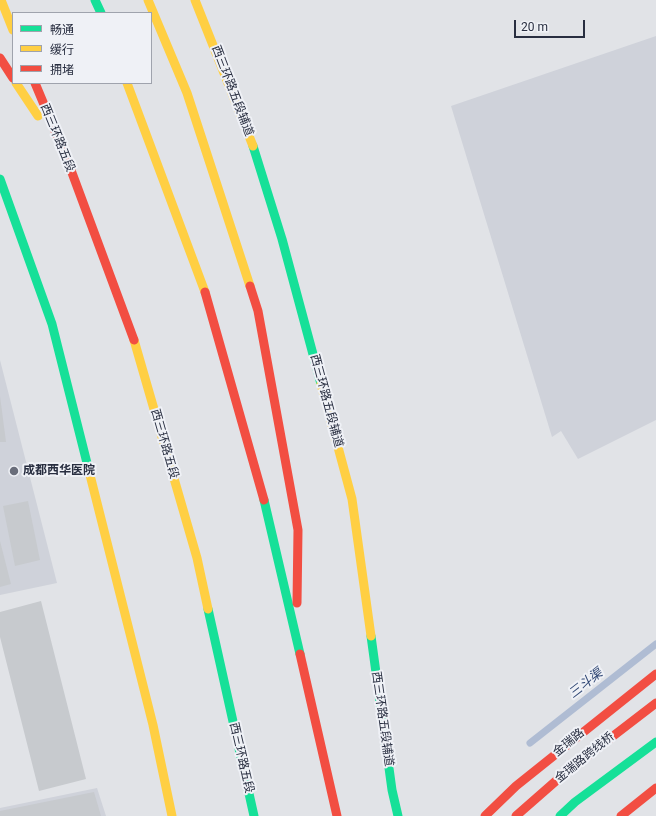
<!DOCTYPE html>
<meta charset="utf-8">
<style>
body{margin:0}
#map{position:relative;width:656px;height:816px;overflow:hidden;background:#e1e3e7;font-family:Roboto,"Noto Sans SC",sans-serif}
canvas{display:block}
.legend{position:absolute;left:12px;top:12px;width:140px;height:72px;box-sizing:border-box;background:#eff1f6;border:1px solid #9fa3ad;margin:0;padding:5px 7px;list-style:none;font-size:12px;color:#282e40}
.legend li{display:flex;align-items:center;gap:8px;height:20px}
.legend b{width:20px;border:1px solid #9fa3ad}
.scale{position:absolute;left:514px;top:20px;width:71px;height:18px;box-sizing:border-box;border:2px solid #282e40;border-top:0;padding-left:5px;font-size:12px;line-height:14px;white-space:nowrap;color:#282e40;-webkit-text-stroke:3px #eff1f6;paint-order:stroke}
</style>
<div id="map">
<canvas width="656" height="816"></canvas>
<ul class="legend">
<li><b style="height:5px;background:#16e098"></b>畅通</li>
<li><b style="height:5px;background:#ffcf43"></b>缓行</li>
<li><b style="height:5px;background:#f24e42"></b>拥堵</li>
</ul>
<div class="scale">20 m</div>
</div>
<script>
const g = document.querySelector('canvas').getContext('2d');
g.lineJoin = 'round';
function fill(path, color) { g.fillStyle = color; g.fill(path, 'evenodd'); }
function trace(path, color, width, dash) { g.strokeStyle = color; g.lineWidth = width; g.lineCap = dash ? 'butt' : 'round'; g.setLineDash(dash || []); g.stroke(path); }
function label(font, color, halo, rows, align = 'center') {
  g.font = font + ' Roboto,"Noto Sans SC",sans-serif'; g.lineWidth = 4; g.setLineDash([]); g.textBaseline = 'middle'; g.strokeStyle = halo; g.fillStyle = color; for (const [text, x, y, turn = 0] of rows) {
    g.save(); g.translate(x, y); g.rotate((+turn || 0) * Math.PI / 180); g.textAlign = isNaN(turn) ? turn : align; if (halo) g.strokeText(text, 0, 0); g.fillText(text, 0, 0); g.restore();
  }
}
const built = new Path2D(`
 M656,36V420L578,459L561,431L552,437L451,106Z
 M0,360L57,583L0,595Z
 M97,788L106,816H0V808Z`);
const stream = new Path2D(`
 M530,743L656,644`);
const building = new Path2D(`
 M0,396L6,442H0Z
 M28,501L40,560L15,566L3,506Z
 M0,541L11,584L0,587Z
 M41,601L86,779L39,791L0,637V612Z
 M94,792L101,816H0V811Z`);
const fast = new Path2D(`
 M95,0L101,13
 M253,146L282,239L321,384
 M0,179L52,324L89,471
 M264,500L300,654
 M208,609L254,816
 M371,636L392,790L398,816
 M560,816L575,802L656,742`);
const slow = new Path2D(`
 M1,0L13,30
 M148,0L187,93L250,286
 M195,0L253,146
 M16,83L38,116
 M127,83L205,292
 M134,340L197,558L208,609
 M321,384L352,499L371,636
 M89,471L153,725L172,816`);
const jam = new Path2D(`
 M0,58L13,78
 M35,83L68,162L134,340
 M250,286L258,311L298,530L297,603
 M205,292L264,500
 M300,654L337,816
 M485,816L516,786L656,674
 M516,816L565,773L656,703
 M621,816L656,788`);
const markers = [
 [14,471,5,"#696d7a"]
];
const streetNames = [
 ["西三环路五段辅道",232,91,69],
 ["西三环路五段",57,138,68],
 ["西三环路五段辅道",326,401,75],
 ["西三环路五段",164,444,74],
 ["西三环路五段辅道",382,719,82],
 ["金瑞路",569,743,-39],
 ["西三环路五段",241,758,77],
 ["金瑞路跨线桥",585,758,-39]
];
const poiNames = [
 ["成都西华医院",23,471]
];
const waterNames = [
 ["三斗渠",586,684,-38]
];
fill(built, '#cfd2da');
trace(stream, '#afbcd3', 7);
fill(building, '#c7cace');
trace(fast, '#16e098', 9);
trace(slow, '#ffcf43', 9);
trace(jam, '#f24e42', 9);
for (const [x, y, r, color] of markers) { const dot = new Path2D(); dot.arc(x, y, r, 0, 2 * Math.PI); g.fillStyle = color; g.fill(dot); trace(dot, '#eff1f6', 1.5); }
label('12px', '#282e40', '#eff1f6', streetNames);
label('bold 12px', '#282e40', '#eff1f6', poiNames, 'left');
label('italic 13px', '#314875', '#eff1f6', waterNames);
</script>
